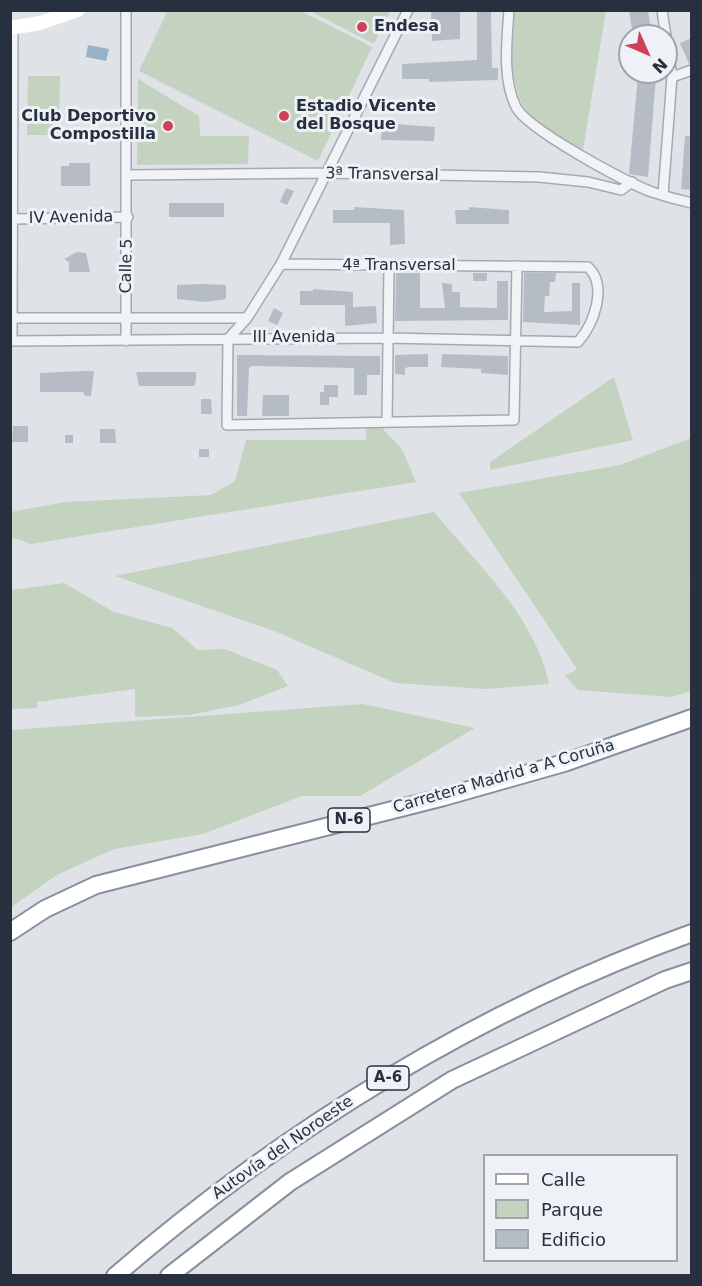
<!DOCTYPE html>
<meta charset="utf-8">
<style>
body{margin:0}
#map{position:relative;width:702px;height:1286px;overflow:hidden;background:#dfe3e8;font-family:"DejaVu Sans",sans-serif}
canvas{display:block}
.frame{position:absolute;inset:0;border:12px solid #283040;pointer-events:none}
.legend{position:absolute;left:483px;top:1154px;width:195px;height:108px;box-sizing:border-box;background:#eef1f6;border:2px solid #9fa4ad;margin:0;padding:8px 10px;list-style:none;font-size:18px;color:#283040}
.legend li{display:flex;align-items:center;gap:12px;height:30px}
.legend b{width:30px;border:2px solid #9fa4ad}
.north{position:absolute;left:618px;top:24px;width:60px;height:60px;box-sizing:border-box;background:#eef1f6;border:2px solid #9fa4ad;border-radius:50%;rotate:135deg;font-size:16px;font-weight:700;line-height:24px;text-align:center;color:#283040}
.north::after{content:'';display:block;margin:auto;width:21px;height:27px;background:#cf4256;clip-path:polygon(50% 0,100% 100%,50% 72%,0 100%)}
</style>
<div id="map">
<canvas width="702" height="1286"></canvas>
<div class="frame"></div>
<ul class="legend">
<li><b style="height:8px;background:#fff"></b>Calle</li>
<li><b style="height:16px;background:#c4d2c0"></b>Parque</li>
<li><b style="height:16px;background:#b6bcc5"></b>Edificio</li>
</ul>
<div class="north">N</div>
</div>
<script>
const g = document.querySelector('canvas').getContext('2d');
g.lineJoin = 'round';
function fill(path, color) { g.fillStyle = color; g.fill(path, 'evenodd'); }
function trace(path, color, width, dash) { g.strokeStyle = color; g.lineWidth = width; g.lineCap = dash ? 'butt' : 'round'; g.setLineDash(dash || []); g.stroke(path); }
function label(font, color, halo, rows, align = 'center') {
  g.font = font + ' "DejaVu Sans",sans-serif'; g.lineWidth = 6; g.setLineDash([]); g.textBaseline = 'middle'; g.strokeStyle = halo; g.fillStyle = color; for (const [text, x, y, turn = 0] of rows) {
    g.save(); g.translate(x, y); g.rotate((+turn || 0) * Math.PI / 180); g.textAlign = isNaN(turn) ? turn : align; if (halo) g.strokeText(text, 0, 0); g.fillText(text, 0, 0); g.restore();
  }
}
const green = new Path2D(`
 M168,10L301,11L372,47L318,161L139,71Z
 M310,11L390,10V11L374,44Z
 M514,11H606L583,150C568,141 544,132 532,118C508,93 511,44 514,11Z
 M28,76H60L59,135H27Z
 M138,79L199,116L200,136H249L248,164L137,165Z
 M614,377L633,440L490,470V462Z
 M366,427H381L402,449L416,482L31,544L11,537V512L65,502L211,495L235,481L246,440H366Z
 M691,438L692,580L689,583L692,594L691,691L671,697L578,690L565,676L577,669L459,493L620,465Z
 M434,512C476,563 536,617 549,684L486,689L395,683L274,631L115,576Z
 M64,583L114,612L172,628L198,650L225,649L277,670L288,686L239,705L189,715L135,717V689L37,702V708L11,709V590Z
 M363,704L475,728L360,796H302L203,834L114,849L57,875L11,907V730Z`);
const water = new Path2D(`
 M88,45L109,49L106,61L86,57Z`);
const building = new Path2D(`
 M431,10H460V39L432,41Z
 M477,10H491L492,68H498V80L429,82V79H402V64L477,60Z
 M629,10H648L652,36H633Z
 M692,38V63L689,64L680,43Z
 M638,75L656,77L648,177L629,174Z
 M395,124L435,127L434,141L381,140L382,127H395Z
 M685,136H692V190L681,189Z
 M69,163H90V186H61V166H69Z
 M286,188L294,191L287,205L280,202Z
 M169,203H224V217H169Z
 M354,207L404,210L405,244L390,245V223H333V210H354Z
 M469,207L509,210V224H456L455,210H469Z
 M77,252L86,253L90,272H69V262L64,259Z
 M396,273H420V308H445L442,283L452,284V292H460V307L497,308V281H508V320L395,321Z
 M473,273H487V281H473Z
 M524,273H556L555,282H550L549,296H545L544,312L572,311V283H580V325L523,322Z
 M201,284L226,285V299L205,302L177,299V285Z
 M313,289L353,292V307L376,306L377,323L345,326V305H300V291H313Z
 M274,308L283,313L277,325L268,321Z
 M428,354V367H409L405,368V375L395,374V355Z
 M442,354L508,356V375L481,373V369L441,367Z
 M237,355L380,356V375H367V395H354V368L252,366L249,368L247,416H237Z
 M83,371H94L91,396H85L83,392H40V373Z
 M136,372H196V380L194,386H139Z
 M324,385H338V397H329V405H320V392H324Z
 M263,395H289V416H262Z
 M201,399H211L212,414H201Z
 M13,426H28V442H12Z
 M100,429H115L116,443H100Z
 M65,435H73V443H65Z
 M199,449H209V457H199Z`);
const street = new Path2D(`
 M126,10V341
 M509,10C507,40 502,79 516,107C527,129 625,182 652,192C664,196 678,200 692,203
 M662,10L672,77L663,195
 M672,77L692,70
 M128,175L325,173L539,177L588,182L621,190L632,182
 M13,219L128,217
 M10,318H247
 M228,339L227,425L514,420L517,266
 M228,339L247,318L281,264L408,10
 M10,341L387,338L578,342C594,324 608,286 588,267L281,264
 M12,341L13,27
 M387,422L389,267`);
const secondary = new Path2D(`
 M10,28L40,23L78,10`);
const highway = new Path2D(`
 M10,932L45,909L96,885L444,797L564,763L692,718
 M115,1276C285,1129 480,1009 692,933
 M169,1276L290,1182L452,1080L665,980L692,971`);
const markers = [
 [362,27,6,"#cf4256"],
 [284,116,6,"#cf4256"],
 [168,126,6,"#cf4256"]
];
const shields = [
 [349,820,42],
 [388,1078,42]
];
const shieldNames = [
 ["N-6",349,820],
 ["A-6",388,1078]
];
const poiNames = [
 ["Endesa",374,27],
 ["Estadio Vicente",296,107],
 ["del Bosque",296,125],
 ["Club Deportivo",156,117,"right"],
 ["Compostilla",156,135,"right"]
];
const streetNames = [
 ["3ª Transversal",382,175,1],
 ["IV Avenida",71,218,-1],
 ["Calle 5",127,266,-89],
 ["4ª Transversal",399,266],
 ["III Avenida",294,338],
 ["Carretera Madrid a A Coruña",504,777,-16],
 ["Autovía del Noroeste",283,1148,-35]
];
fill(green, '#c4d2c0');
fill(water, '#99b0c9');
fill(building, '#b6bcc5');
trace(street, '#a4aab2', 12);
trace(highway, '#86909f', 20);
trace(street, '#f2f3f7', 9);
trace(secondary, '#fff', 14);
trace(highway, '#fff', 16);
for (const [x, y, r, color] of markers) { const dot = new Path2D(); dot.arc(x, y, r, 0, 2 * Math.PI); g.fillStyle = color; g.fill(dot); trace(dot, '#eef1f6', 2); }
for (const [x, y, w] of shields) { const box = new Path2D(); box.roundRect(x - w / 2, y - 12, w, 24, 4.5); g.fillStyle = '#eef1f6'; g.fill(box); trace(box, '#283040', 1.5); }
label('bold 15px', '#283040', null, shieldNames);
label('bold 16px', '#283040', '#eef1f6', poiNames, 'left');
label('16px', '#283040', '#eef1f6', streetNames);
</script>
